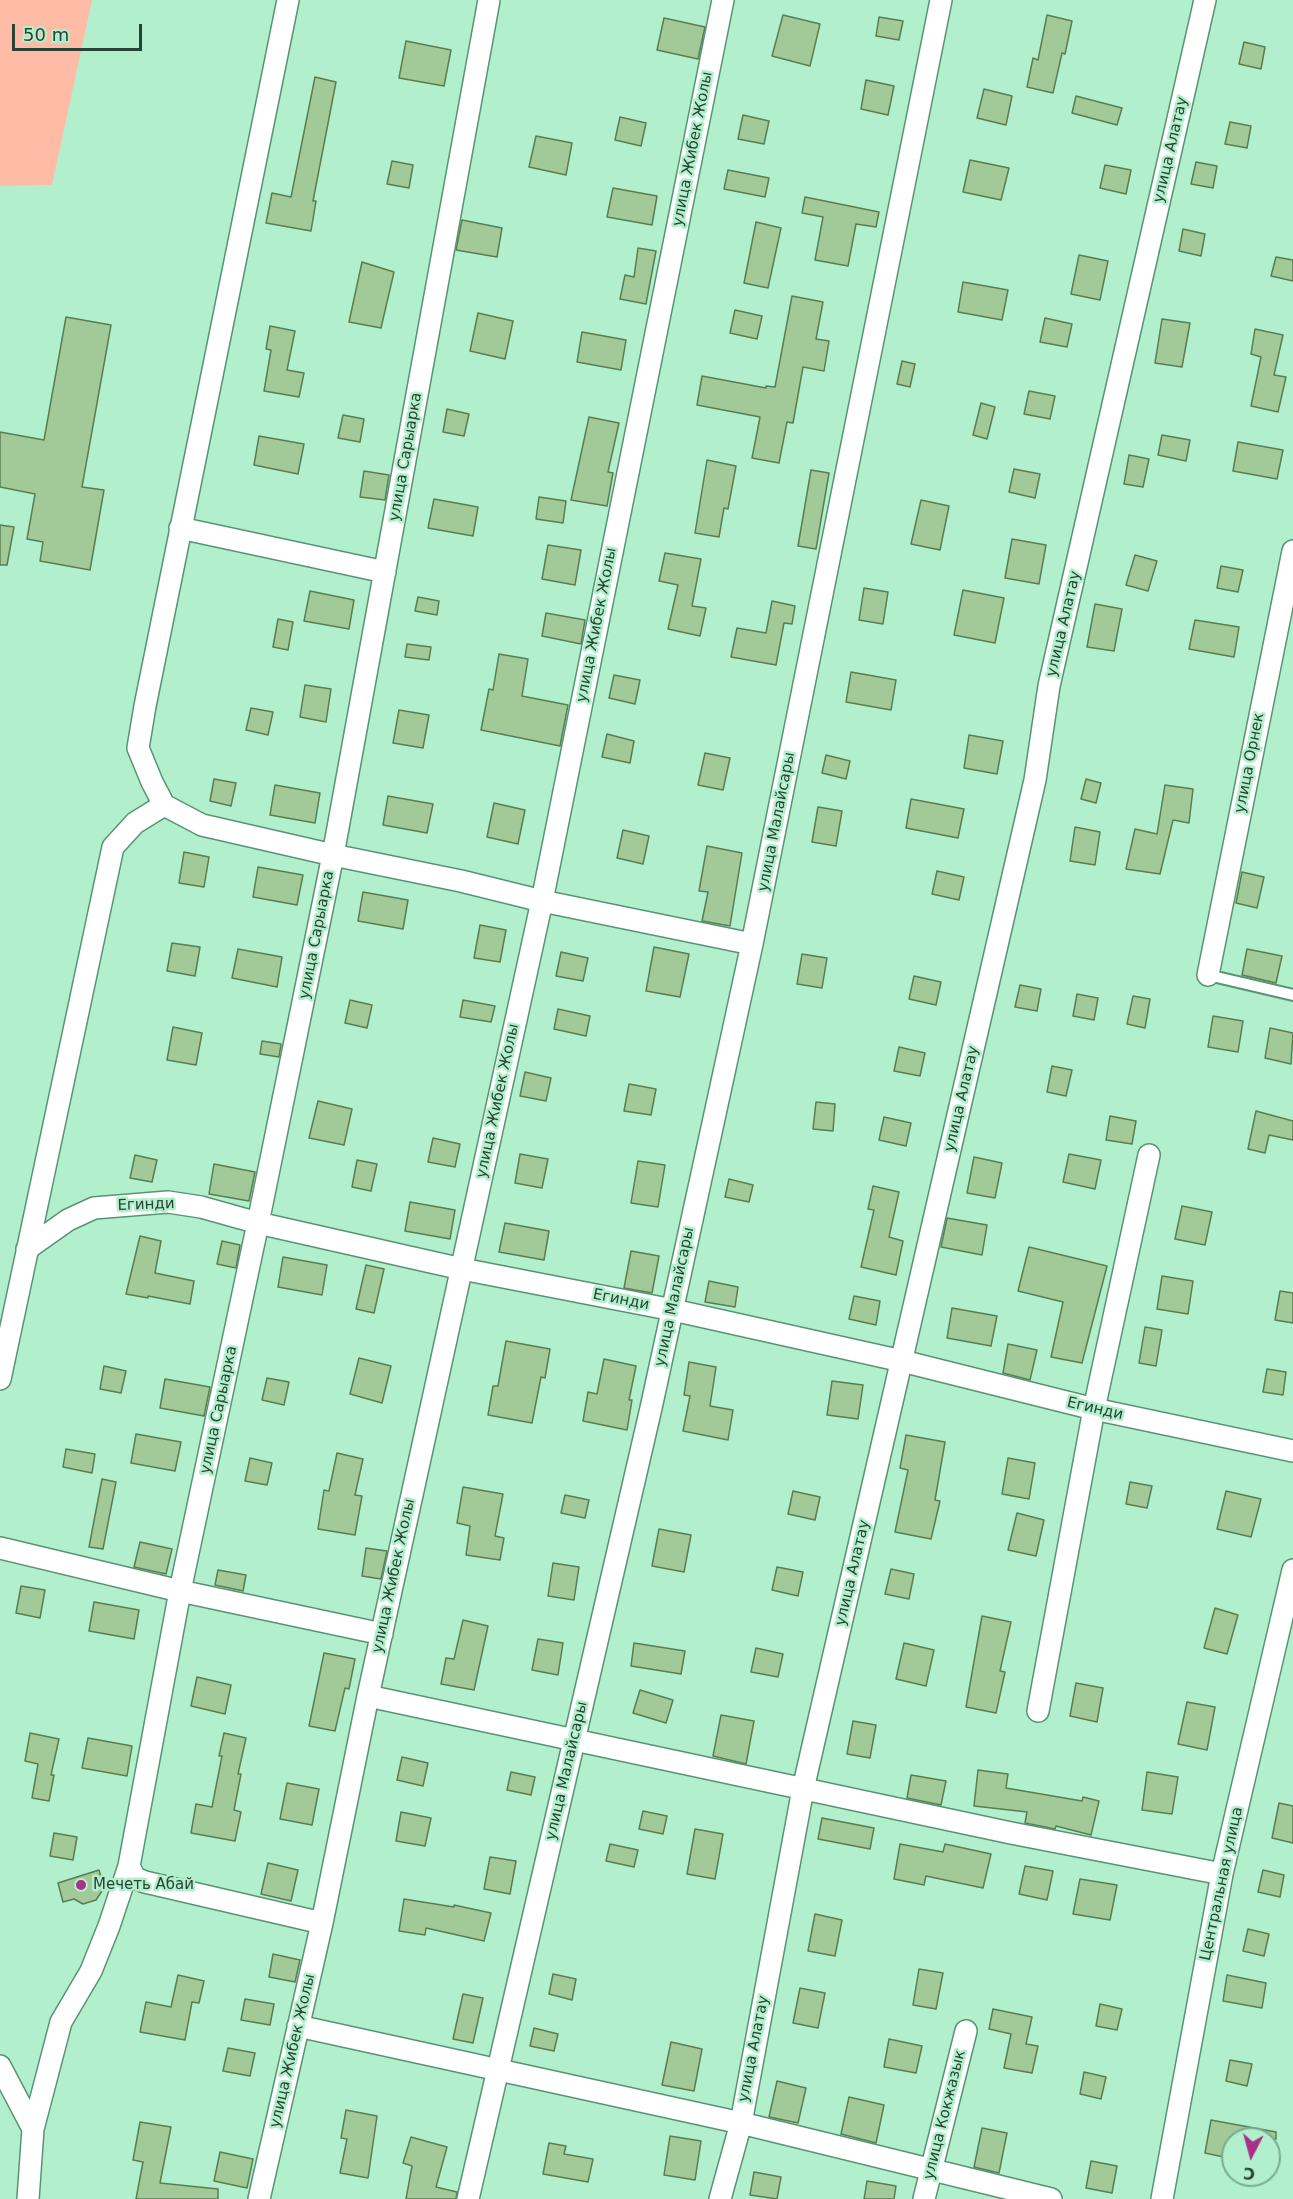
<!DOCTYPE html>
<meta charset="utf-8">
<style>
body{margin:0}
#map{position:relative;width:1293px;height:2199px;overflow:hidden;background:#b2f0cd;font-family:"DejaVu Sans",sans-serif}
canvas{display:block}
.north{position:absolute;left:1221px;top:2127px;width:60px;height:60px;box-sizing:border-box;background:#b2f0cd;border:2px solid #7baa90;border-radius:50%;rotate:186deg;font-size:16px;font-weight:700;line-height:24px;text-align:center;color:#294234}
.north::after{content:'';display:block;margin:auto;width:21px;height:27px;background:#a8328a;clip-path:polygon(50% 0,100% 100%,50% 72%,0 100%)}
.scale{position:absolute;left:12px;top:24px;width:130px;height:27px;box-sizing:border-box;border:3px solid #294234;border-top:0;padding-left:8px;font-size:18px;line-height:21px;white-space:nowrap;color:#294234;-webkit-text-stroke:4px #b2f0cd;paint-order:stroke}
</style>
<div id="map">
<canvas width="1293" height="2199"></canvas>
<div class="north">С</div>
<div class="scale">50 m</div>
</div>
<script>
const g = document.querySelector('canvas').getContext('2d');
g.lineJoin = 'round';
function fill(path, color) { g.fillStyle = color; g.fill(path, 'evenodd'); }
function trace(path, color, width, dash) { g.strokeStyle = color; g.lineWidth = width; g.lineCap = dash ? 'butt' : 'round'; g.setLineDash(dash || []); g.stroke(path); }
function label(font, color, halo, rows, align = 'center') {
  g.font = font + ' "DejaVu Sans",sans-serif'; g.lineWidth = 5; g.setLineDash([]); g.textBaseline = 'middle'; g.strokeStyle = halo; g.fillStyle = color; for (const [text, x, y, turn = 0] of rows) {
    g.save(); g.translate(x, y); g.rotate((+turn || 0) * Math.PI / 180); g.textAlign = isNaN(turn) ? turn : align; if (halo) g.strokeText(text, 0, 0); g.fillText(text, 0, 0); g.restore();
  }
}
const green = new Path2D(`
 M0,0H92L52,185L0,186Z`);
const building = new Path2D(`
 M783,15L820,24L810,66L772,56Z
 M1047,15L1072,21L1065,54L1062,53L1053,93L1027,87L1033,58L1038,60Z
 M879,17L903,21L899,40L876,36Z
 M664,18L705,27L698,59L657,50Z
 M406,41L451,50L444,86L399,78Z
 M1244,42L1265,47L1261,69L1239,64Z
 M315,77L336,82L313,201H316L311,231L266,223L272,193L291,197Z
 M866,80L894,86L888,115L861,109Z
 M984,89L1012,96L1006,125L977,118Z
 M1076,96L1122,108L1117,125L1072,113Z
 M743,115L769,121L764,144L738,139Z
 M620,117L646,123L641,146L615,140Z
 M1230,122L1251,126L1247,148L1225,144Z
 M536,136L572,143L566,175L529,167Z
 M970,160L1009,168L1001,200L963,192Z
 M392,161L413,165L409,188L387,184Z
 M1196,162L1217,166L1213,188L1191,184Z
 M1105,165L1131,170L1126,194L1100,188Z
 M728,170L769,178L765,197L724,189Z
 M613,188L657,196L652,225L607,217Z
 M805,197L879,212L876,227L856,224L848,266L815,260L823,217L802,213Z
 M462,220L502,228L497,257L456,250Z
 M756,222L781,228L768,288L744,283Z
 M1183,229L1205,234L1201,256L1179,251Z
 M638,248L656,251L646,304L620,299L625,275L634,277Z
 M1079,255L1108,261L1100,300L1071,294Z
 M1276,257L1293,260V281L1271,276Z
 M362,262L394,272L381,328L349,322Z
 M963,282L1008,290L1002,320L958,312Z
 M792,296L823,302L816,339L829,341L824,371L803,367L793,423L787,422L779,463L752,458L760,417L697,405L702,376L766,388V386L775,387Z
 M735,310L762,316L757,339L730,333Z
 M478,313L513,321L505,359L470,351Z
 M66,317L111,325L82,487L104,490L90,570L40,561L43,542L27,539L35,494L0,487V432L44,440Z
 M1045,318L1072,324L1067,347L1040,342Z
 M1162,319L1190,323L1182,367L1155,363Z
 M270,326L295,331L287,370L304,373L299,397L264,391L271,350L266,349Z
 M1255,329L1283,335L1274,375L1286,377L1278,412L1251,406L1261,357L1251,354Z
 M582,332L626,340L621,370L577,362Z
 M902,361L915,364L910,387L897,384Z
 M1029,391L1055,396L1050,419L1024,414Z
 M981,403L995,407L987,439L973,435Z
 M447,409L469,414L464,436L443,432Z
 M343,415L364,419L360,442L338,438Z
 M589,417L619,423L608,472L613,473L607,506L571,500Z
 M1162,435L1190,440L1186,461L1158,455Z
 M259,436L304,444L298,474L254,465Z
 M1238,442L1283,450L1277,479L1233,471Z
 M1129,455L1149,459L1143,487L1124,484Z
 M707,460L736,466L728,509L724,508L719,537L695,533Z
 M1014,469L1040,474L1035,498L1009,492Z
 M811,470L829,473L816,549L798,546Z
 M364,471L389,475L385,500L360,497Z
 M539,497L566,501L563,523L536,519Z
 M434,499L478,507L473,536L428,528Z
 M921,500L949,506L940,550L911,544Z
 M0,525L14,527L7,565H0Z
 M1012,539L1046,545L1039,584L1005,578Z
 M548,545L581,550L575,585L542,579Z
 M665,553L701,559L692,606L706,608L700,636L668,629L678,585L659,581Z
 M1135,555L1157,561L1148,591L1126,585Z
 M1221,566L1243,570L1238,592L1217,588Z
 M864,588L888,592L883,624L859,620Z
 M963,590L1004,598L995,643L954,635Z
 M310,591L354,600L349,629L304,621Z
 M418,597L439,601L437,615L415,611Z
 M772,601L795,606L792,624L784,623L776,665L731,657L737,628L766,633Z
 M1095,604L1122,609L1114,651L1087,647Z
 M546,613L585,620L581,644L542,636Z
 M278,619L293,622L288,650L273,647Z
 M1195,620L1239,627L1234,657L1189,649Z
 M407,644L431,647L429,660L405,657Z
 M499,654L528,659L522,696L568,705L560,746L481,730L489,689L493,690Z
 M851,672L896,680L891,710L846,702Z
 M614,675L640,680L635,704L609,698Z
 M305,685L331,689L326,722L300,717Z
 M251,708L273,712L268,735L246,730Z
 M399,710L429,715L423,748L393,743Z
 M607,734L634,741L630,763L602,757Z
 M969,735L1003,741L997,774L964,768Z
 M705,753L730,758L723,790L698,785Z
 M826,755L850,761L846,779L822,773Z
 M214,779L236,783L231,806L210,801Z
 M1086,779L1101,783L1096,803L1081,799Z
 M275,785L320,793L315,823L270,815Z
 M1165,785L1193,789L1189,823L1173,820L1160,874L1126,869L1135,829L1157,834Z
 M388,796L433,804L427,833L383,825Z
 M911,799L964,809L958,838L906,828Z
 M494,803L525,810L518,844L487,837Z
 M818,807L842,811L836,846L812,842Z
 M1075,827L1100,832L1095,865L1070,861Z
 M623,830L649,836L643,864L617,858Z
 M707,846L742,853L730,926L702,921L708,892L699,891Z
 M184,852L209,857L204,887L179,883Z
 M258,867L303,875L297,905L253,897Z
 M937,871L964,877L959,900L932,894Z
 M1242,872L1264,877L1257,908L1236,903Z
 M363,892L408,900L403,929L358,921Z
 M480,925L506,930L500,962L474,958Z
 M172,943L200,947L195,976L167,971Z
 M654,947L689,954L680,997L646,991Z
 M238,949L282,957L277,987L232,978Z
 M1247,949L1282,956L1276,983L1242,975Z
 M561,952L588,958L583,981L556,976Z
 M802,954L827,958L822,988L797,984Z
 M914,976L941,982L936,1005L909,999Z
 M1020,985L1041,989L1037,1011L1015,1007Z
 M1077,994L1098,998L1094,1020L1073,1016Z
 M1133,996L1150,999L1145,1028L1127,1024Z
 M350,1000L372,1005L367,1028L345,1023Z
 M463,1000L495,1006L491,1022L460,1017Z
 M558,1009L590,1016L586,1036L554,1029Z
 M1213,1016L1243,1021L1238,1052L1208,1047Z
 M173,1027L202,1033L196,1065L167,1060Z
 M1270,1028L1293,1033L1291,1064L1265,1058Z
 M262,1041L281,1044L279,1057L260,1054Z
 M899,1047L925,1053L920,1076L894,1071Z
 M1052,1066L1072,1070L1066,1096L1047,1092Z
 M525,1072L551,1078L546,1101L520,1096Z
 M629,1084L656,1089L651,1115L624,1111Z
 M318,1101L352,1109L344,1145L309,1138Z
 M816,1102L835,1104L833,1131L813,1129Z
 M1256,1111L1293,1121V1140L1269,1135L1265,1153L1248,1149Z
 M1110,1116L1136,1121L1132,1144L1106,1140Z
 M884,1117L911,1123L906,1146L879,1140Z
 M433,1138L460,1144L455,1167L428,1162Z
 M520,1154L548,1159L542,1188L515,1183Z
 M1069,1154L1101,1160L1095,1189L1063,1182Z
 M135,1155L157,1160L152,1182L130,1178Z
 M974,1157L1002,1163L995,1198L967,1193Z
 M357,1160L377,1164L371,1191L352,1187Z
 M638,1161L665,1165L658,1207L631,1203Z
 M214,1164L255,1172L249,1201L209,1194Z
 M729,1179L753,1185L749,1202L725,1197Z
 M873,1186L899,1192L889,1237L903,1241L896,1275L861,1267L874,1210L868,1209Z
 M410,1202L455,1210L450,1239L405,1231Z
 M1182,1206L1212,1212L1205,1245L1175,1239Z
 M947,1218L987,1225L982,1255L941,1247Z
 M505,1223L549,1231L544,1260L499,1252Z
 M140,1236L161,1241L155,1273L194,1281L190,1304L148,1296V1298L126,1294Z
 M222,1241L240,1245L236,1268L217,1264Z
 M1029,1247L1107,1266L1082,1363L1051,1357L1063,1302L1018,1291Z
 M631,1251L659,1256L652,1293L624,1288Z
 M283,1257L327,1265L322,1295L278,1287Z
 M366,1265L384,1269L374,1313L356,1309Z
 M1162,1276L1193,1281L1188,1314L1157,1309Z
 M709,1281L738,1287L735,1307L705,1302Z
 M1280,1291L1293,1293V1323L1275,1320Z
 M854,1296L880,1301L876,1325L849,1319Z
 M952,1308L997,1316L991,1346L947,1338Z
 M1145,1327L1162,1330L1156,1366L1139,1363Z
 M506,1341L550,1349L545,1378L541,1377L532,1423L488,1415L493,1386H498Z
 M1008,1344L1037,1350L1030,1380L1003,1373Z
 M359,1358L391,1366L382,1403L350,1394Z
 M604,1359L636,1366L629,1400H632L627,1430L583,1421L588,1392L597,1394Z
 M689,1362L716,1367L710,1406L733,1410L728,1440L683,1431L690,1396L684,1395Z
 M104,1366L126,1371L121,1393L100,1389Z
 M1267,1369L1286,1372L1283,1395L1263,1392Z
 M267,1378L289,1382L284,1405L262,1400Z
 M165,1379L210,1387L204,1416L160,1408Z
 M832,1381L863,1385L858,1419L827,1415Z
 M136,1434L181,1442L175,1471L131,1463Z
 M906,1435L945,1442L935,1500L940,1501L931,1539L895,1532L908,1470L900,1468Z
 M66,1449L95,1454L92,1473L63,1467Z
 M337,1453L363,1459L355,1495L362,1496L355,1535L318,1529L324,1490L329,1491Z
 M250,1458L272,1463L267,1485L245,1481Z
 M1008,1458L1035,1463L1029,1499L1002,1494Z
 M102,1479L116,1482L103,1549L89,1547Z
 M1130,1482L1152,1486L1147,1508L1126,1504Z
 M463,1487L503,1494L495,1536L504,1538L500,1560L466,1555L470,1526L457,1523Z
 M793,1491L820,1497L815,1520L788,1514Z
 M1226,1491L1261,1499L1251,1537L1217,1529Z
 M565,1495L589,1500L585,1518L561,1513Z
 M1017,1513L1044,1520L1036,1556L1008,1550Z
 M659,1529L691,1535L684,1572L652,1566Z
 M140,1542L172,1549L166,1574L134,1567Z
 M366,1548L387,1551L381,1579L362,1576Z
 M553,1563L579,1567L574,1600L548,1596Z
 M777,1567L803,1572L798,1596L772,1590Z
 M891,1569L914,1574L909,1599L885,1594Z
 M218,1570L246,1575L243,1591L215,1585Z
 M21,1586L45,1590L40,1618L16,1613Z
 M94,1602L139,1610L134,1639L89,1631Z
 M1215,1608L1238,1615L1227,1654L1204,1648Z
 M982,1616L1011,1622L1000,1671L1005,1672L996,1713L966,1707Z
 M463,1620L488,1626L474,1690L441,1684L446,1658L454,1659Z
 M538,1639L563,1643L558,1675L532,1670Z
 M634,1643L685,1651L681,1674L631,1666Z
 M904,1643L934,1650L926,1686L896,1679Z
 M756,1648L783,1654L778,1677L751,1672Z
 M324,1653L355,1659L349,1689L345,1688L335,1731L309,1726Z
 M197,1677L231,1685L225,1714L191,1706Z
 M1076,1683L1103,1688L1097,1722L1070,1716Z
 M640,1690L673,1700L666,1723L633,1713Z
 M1187,1702L1215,1707L1207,1750L1178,1744Z
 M721,1715L754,1721L746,1764L713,1756Z
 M853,1721L876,1725L870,1758L847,1754Z
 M30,1733L59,1739L51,1775H54L49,1801L32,1798L38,1764L25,1761Z
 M224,1733L246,1738L238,1774H241L234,1810L241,1812L235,1841L191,1833L196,1804L212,1807L222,1756H219Z
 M88,1738L132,1746L127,1776L82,1768Z
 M402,1757L428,1763L423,1786L397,1780Z
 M978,1770L1008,1774L1006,1788L1082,1801L1083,1797L1099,1801L1091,1835L1056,1826L1055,1829L1025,1823L1027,1812L974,1806Z
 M511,1772L535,1777L531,1795L507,1790Z
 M1147,1772L1178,1777L1172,1814L1142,1810Z
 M911,1775L946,1781L941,1805L907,1798Z
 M287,1783L319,1789L312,1825L280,1819Z
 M1279,1803L1293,1806V1843L1272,1838Z
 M643,1811L667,1816L663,1834L639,1829Z
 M401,1812L431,1818L425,1846L396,1841Z
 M822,1818L874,1828L870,1849L818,1839Z
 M695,1829L723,1834L715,1879L687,1874Z
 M54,1833L77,1837L73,1860L50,1856Z
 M610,1844L638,1850L634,1867L606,1861Z
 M900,1844L943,1852L945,1844L991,1854L983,1888L926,1876L924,1885L894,1879Z
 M490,1857L516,1861L510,1894L484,1889Z
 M268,1863L298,1870L291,1901L261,1894Z
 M1025,1866L1053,1871L1047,1900L1019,1894Z
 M99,1870L104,1888L96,1900L83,1904L74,1899L63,1902L58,1883Z
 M1263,1870L1284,1875L1280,1897L1258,1892Z
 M1080,1879L1117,1885L1110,1920L1073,1914Z
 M404,1899L454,1907V1905L491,1913L484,1941L426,1928L425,1935L399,1931Z
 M815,1914L842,1920L835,1956L808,1951Z
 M1248,1929L1269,1934L1264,1956L1243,1951Z
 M273,1954L300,1960L295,1982L269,1977Z
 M919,1969L943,1973L936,2009L913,2005Z
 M553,1974L576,1979L572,2000L549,1994Z
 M178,1975L204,1981L199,2003L192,2002L185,2040L140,2032L146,2002L171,2007Z
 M1227,1975L1266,1983L1262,2008L1223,2001Z
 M800,1988L825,1993L818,2028L793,2023Z
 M463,1994L483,1998L473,2043L453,2039Z
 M245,1999L274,2004L270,2025L241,2020Z
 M1100,2004L1122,2009L1117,2030L1096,2026Z
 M993,2009L1032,2017L1026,2044L1038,2046L1032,2073L1004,2068L1011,2034L989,2029Z
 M534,2028L558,2034L554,2051L530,2046Z
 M889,2039L922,2046L916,2073L884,2067Z
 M671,2042L702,2049L694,2091L662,2085Z
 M228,2048L255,2053L250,2076L223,2071Z
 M1230,2060L1252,2064L1247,2086L1226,2081Z
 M1084,2072L1106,2077L1101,2099L1080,2094Z
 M777,2081L806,2088L798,2123L769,2117Z
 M849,2097L884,2105L876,2143L841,2134Z
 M346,2110L377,2116L368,2178L340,2173L347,2139L341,2138Z
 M1211,2120L1276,2132V2139H1233V2159L1205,2153Z
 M140,2122L171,2127L160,2183L218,2189V2199H136L143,2162L133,2160Z
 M982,2128L1007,2133L999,2173L974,2167Z
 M670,2136L701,2141L695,2180L664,2175Z
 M411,2137L447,2147L436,2187L457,2192L456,2199H406L412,2166L403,2163Z
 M549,2143L566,2146L564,2154L593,2159L588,2182L543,2174Z
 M220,2152L253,2159L247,2188L214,2181Z
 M1091,2161L1117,2166L1112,2193L1086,2188Z
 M754,2172L781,2177L777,2199L750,2195Z
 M867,2181L896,2186L894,2199H864Z`);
const lane = new Path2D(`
 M1208,975L1293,995`);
const street = new Path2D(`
 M288,0L145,706L138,748L152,782L164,805L202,825L333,855L461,881L542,901L752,944
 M180,528L385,572
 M1208,975L1293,551
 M27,1249L68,1220L94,1208L168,1202L201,1207L258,1223L462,1269L673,1310L902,1361L1094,1409L1293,1451
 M0,1379L113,847L135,823L164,805
 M0,1548L180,1591L382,1634
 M368,1696L1011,1833L1222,1874
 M1038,1711L1094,1409L1149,1155
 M129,1866L135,1878L145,1882L322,1923
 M298,2026L741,2123L1051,2199
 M0,2066L33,2129L28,2199
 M33,2129L61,2022L91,1971L109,1926L129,1866L180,1591L258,1223L333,855L489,0
 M259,2199L322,1923L368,1696L542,901L723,0
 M468,2199L651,1408L752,944L941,0
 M720,2199L741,2123L803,1789L1035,780L1049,686L1205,0
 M924,2199L966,2031
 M1162,2199L1222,1874L1293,1570`);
const markers = [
 [81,1885,6,"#a8328a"]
];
const streetNames = [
 ["улица Жибек Жолы",693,149,-79],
 ["улица Алатау",1171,150,-77],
 ["улица Сарыарка",406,457,-80],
 ["улица Алатау",1064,624,-77],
 ["улица Жибек Жолы",597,625,-79],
 ["улица Орнек",1250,763,-79],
 ["улица Малайсары",777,822,-79],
 ["улица Сарыарка",317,935,-79],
 ["улица Алатау",962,1099,-77],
 ["улица Жибек Жолы",498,1101,-78],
 ["Егинди",146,1205,-2],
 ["улица Малайсары",675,1297,-78],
 ["Егинди",621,1300,11],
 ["Егинди",1095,1409,13],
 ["улица Сарыарка",219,1410,-78],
 ["улица Алатау",853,1573,-77],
 ["улица Жибек Жолы",394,1576,-78],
 ["улица Малайсары",567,1771,-77],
 ["Центральная улица",1222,1884,-78],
 ["улица Алатау",754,2049,-79],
 ["улица Жибек Жолы",293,2051,-77],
 ["улица Кокжазык",945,2115,-76]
];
const poiNames = [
 ["Мечеть Абай",93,1885]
];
fill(green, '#febca6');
fill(building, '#a2c998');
trace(building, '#597e50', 1.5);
trace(lane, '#589474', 14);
trace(street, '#589474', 24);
trace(lane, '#fff', 10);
trace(street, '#fff', 21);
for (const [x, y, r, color] of markers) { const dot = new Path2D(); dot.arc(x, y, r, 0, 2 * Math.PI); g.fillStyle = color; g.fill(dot); trace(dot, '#b2f0cd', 2); }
label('15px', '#294234', '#b2f0cd', streetNames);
label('15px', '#294234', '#b2f0cd', poiNames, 'left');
</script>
